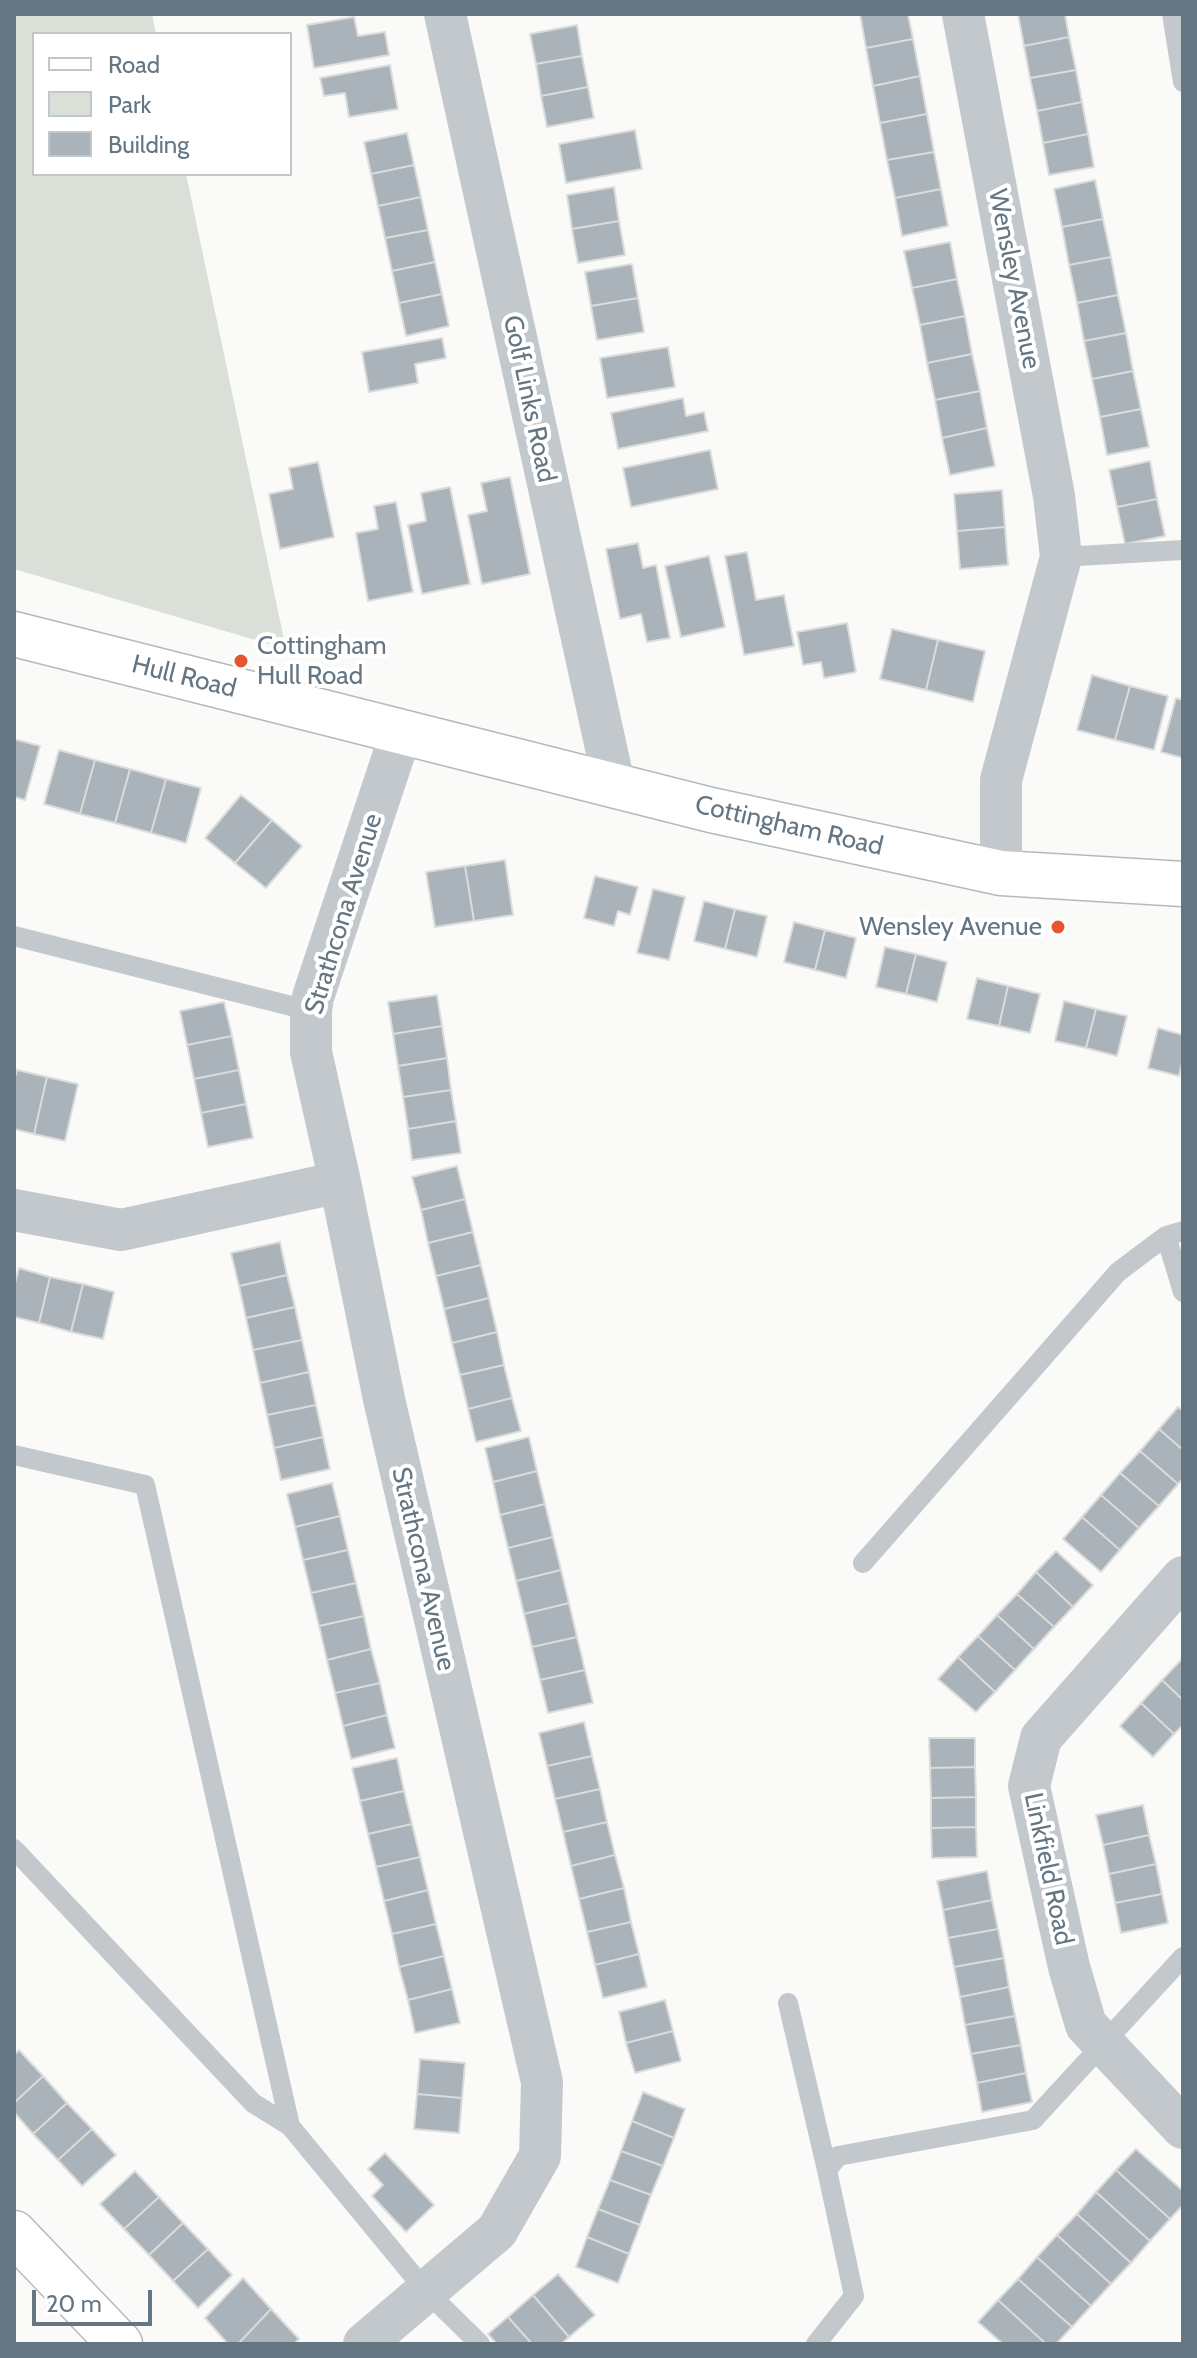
<!DOCTYPE html>
<style>
body{margin:0}
#map{position:relative;width:1197px;height:2358px;overflow:hidden;background:#fafaf8;font-family:Cabin,sans-serif}
canvas{display:block}
.frame{position:absolute;inset:0;border:16px solid #657683;pointer-events:none}
.legend{position:absolute;left:32px;top:32px;width:260px;height:144px;box-sizing:border-box;background:#fff;border:2px solid #c1c8cd;margin:0;padding:10px 14px;list-style:none;font-size:24px;color:#657683}
.legend li{display:flex;align-items:center;gap:16px;height:40px}
.legend b{width:40px;border:2px solid #c1c8cd}
.scale{position:absolute;left:32px;top:2290px;width:120px;height:36px;box-sizing:border-box;border:4px solid #657683;border-top:0;padding-left:10px;font-size:24px;line-height:28px;white-space:nowrap;color:#657683;-webkit-text-stroke:6px #fff;paint-order:stroke}
</style>
<div id="map">
<canvas width="1197" height="2358"></canvas>
<div class="frame"></div>
<ul class="legend">
<li><b style="height:10px;background:#fff"></b>Road</li>
<li><b style="height:22px;background:#dadfd7"></b>Park</li>
<li><b style="height:22px;background:#aab3b9"></b>Building</li>
</ul>
<div class="scale">20 m</div>
</div>
<script>
const g = document.querySelector('canvas').getContext('2d');
g.lineJoin = 'round';
function fill(path, color) { g.fillStyle = color; g.fill(path, 'evenodd'); }
function trace(path, color, width, dash) { g.strokeStyle = color; g.lineWidth = width; g.lineCap = dash ? 'butt' : 'round'; g.setLineDash(dash || []); g.stroke(path); }
function label(font, color, halo, rows, align = 'center') {
  g.font = font + ' Cabin,sans-serif'; g.lineWidth = 8; g.setLineDash([]); g.textBaseline = 'middle'; g.strokeStyle = halo; g.fillStyle = color; for (const [text, x, y, turn = 0] of rows) {
    g.save(); g.translate(x, y); g.rotate((+turn || 0) * Math.PI / 180); g.textAlign = isNaN(turn) ? turn : align; if (halo) g.strokeText(text, 0, 0); g.fillText(text, 0, 0); g.restore();
  }
}
const green = new Path2D(`
 M14,14H152L156,34H34V174H186L286,649L14,569Z`);
const building = new Path2D(`
 M860,14H908L913,39L866,48Z
 M1018,14H1065L1069,37L1024,46Z
 M354,17L358,36L385,32L389,55L314,68L307,25Z
 M577,25L582,56L536,64L530,34Z
 M1069,37L1076,70L1030,78L1024,46Z
 M913,39L920,76L873,86L866,48Z
 M582,56L588,87L541,96L536,64Z
 M390,65L398,109L349,117L345,93L324,96L320,78Z
 M1076,70L1082,102L1037,111L1030,78Z
 M920,76L927,114L880,123L873,86Z
 M588,87L594,118L547,127L541,96Z
 M1082,102L1088,134L1043,143L1037,111Z
 M927,114L934,152L887,160L880,123Z
 M635,130L642,169L566,183L559,144Z
 M407,133L414,165L371,174L364,142Z
 M1088,134L1094,167L1049,175L1043,143Z
 M934,152L941,189L895,198L887,160Z
 M414,165L421,197L378,206L371,174Z
 M1095,180L1103,219L1062,227L1054,189Z
 M614,187L619,221L572,229L567,195Z
 M941,189L948,226L902,236L895,198Z
 M421,197L428,230L385,238L378,206Z
 M1103,219L1111,257L1069,265L1062,227Z
 M619,221L625,255L578,263L572,229Z
 M428,230L435,262L392,271L385,238Z
 M950,242L957,279L912,288L904,251Z
 M1111,257L1118,295L1077,303L1069,265Z
 M435,262L442,294L399,303L392,271Z
 M632,264L638,298L591,306L585,272Z
 M957,279L965,316L920,325L912,288Z
 M442,294L449,326L406,336L399,303Z
 M1118,295L1126,333L1084,341L1077,303Z
 M638,298L644,332L597,340L591,306Z
 M965,316L972,354L927,363L920,325Z
 M1126,333L1133,371L1092,379L1084,341Z
 M442,338L446,358L415,364L418,383L369,392L362,352Z
 M668,347L675,387L607,398L600,358Z
 M972,354L980,391L935,400L927,363Z
 M1133,371L1141,409L1100,417L1092,379Z
 M980,391L987,428L942,438L935,400Z
 M683,398L686,416L704,412L708,431L618,449L611,413Z
 M1141,409L1149,447L1107,455L1100,417Z
 M987,428L995,466L950,475L942,438Z
 M710,450L718,489L631,507L623,468Z
 M1150,461L1157,499L1117,507L1109,470Z
 M318,462L334,537L280,549L269,494L293,489L289,468Z
 M510,477L530,574L482,584L468,515L487,511L481,483Z
 M450,487L470,584L422,594L408,525L426,521L421,493Z
 M1002,490L1005,527L957,531L954,494Z
 M1157,499L1165,536L1125,544L1117,507Z
 M396,502L413,592L368,601L356,533L378,529L374,506Z
 M1005,527L1008,565L960,569L957,531Z
 M638,543L643,568L656,565L670,638L647,642L641,614L620,619L606,549Z
 M747,552L756,600L784,595L794,646L744,655L725,556Z
 M709,556L725,627L681,637L665,566Z
 M847,623L856,672L824,678L821,662L803,665L797,632Z
 M892,629L938,640L926,690L880,679Z
 M938,640L985,651L973,702L926,690Z
 M1092,675L1130,686L1115,740L1077,730Z
 M1130,686L1168,696L1154,750L1115,740Z
 M1176,698L1183,700V758L1161,752Z
 M14,739L40,746L25,800L14,797Z
 M59,750L95,760L80,814L44,804Z
 M95,760L130,769L115,823L80,814Z
 M130,769L166,779L151,833L115,823Z
 M166,779L201,788L186,843L151,833Z
 M241,795L272,820L235,863L205,838Z
 M272,820L302,846L266,888L235,863Z
 M505,860L513,915L474,921L465,866Z
 M465,866L474,921L435,927L426,872Z
 M595,876L638,887L630,915L618,911L614,926L584,918Z
 M653,889L685,897L669,960L637,953Z
 M704,901L735,909L725,949L694,941Z
 M735,909L767,916L757,957L725,949Z
 M794,922L825,930L815,970L784,962Z
 M825,930L856,938L846,978L815,970Z
 M885,947L916,954L906,994L876,987Z
 M916,954L947,962L937,1002L906,994Z
 M977,978L1008,986L999,1026L967,1019Z
 M1008,986L1040,994L1030,1033L999,1026Z
 M437,995L442,1026L393,1034L388,1002Z
 M1064,1001L1096,1009L1086,1048L1055,1041Z
 M224,1002L232,1036L187,1045L180,1011Z
 M1096,1009L1127,1016L1117,1056L1086,1048Z
 M442,1026L447,1058L398,1066L393,1034Z
 M1158,1028L1183,1035V1058L1179,1076L1148,1068Z
 M232,1036L239,1070L194,1079L187,1045Z
 M447,1058L451,1090L403,1097L398,1066Z
 M17,1070L47,1077L34,1134L14,1129V1081Z
 M239,1070L246,1104L201,1113L194,1079Z
 M47,1077L78,1084L65,1141L34,1134Z
 M451,1090L456,1121L408,1129L403,1097Z
 M246,1104L253,1138L208,1147L201,1113Z
 M456,1121L461,1153L412,1160L408,1129Z
 M457,1166L465,1199L421,1210L412,1177Z
 M465,1199L473,1232L428,1243L421,1210Z
 M473,1232L481,1265L436,1276L428,1243Z
 M280,1242L287,1275L239,1286L231,1253Z
 M481,1265L489,1298L444,1309L436,1276Z
 M19,1268L50,1277L39,1323L14,1317V1287Z
 M287,1275L295,1307L246,1318L239,1286Z
 M50,1277L83,1284L71,1332L39,1323Z
 M83,1284L114,1292L103,1339L71,1332Z
 M489,1298L497,1332L452,1343L444,1309Z
 M295,1307L302,1340L253,1350L246,1318Z
 M497,1332L504,1365L460,1375L452,1343Z
 M302,1340L309,1372L260,1383L253,1350Z
 M504,1365L512,1398L468,1409L460,1375Z
 M309,1372L316,1405L267,1415L260,1383Z
 M512,1398L521,1431L476,1442L468,1409Z
 M316,1405L323,1437L274,1448L267,1415Z
 M1178,1407L1183,1411V1450L1159,1429Z
 M1159,1429L1183,1450V1478L1178,1484L1140,1451Z
 M323,1437L330,1469L281,1480L274,1448Z
 M529,1437L537,1471L493,1482L485,1448Z
 M1140,1451L1178,1484L1159,1506L1120,1473Z
 M537,1471L545,1504L500,1515L493,1482Z
 M1120,1473L1159,1506L1139,1528L1101,1495Z
 M332,1483L340,1516L295,1527L287,1494Z
 M1101,1495L1139,1528L1120,1550L1082,1517Z
 M545,1504L553,1537L508,1548L500,1515Z
 M340,1516L348,1550L303,1560L295,1527Z
 M1082,1517L1120,1550L1101,1572L1063,1539Z
 M553,1537L561,1570L516,1581L508,1548Z
 M348,1550L356,1583L311,1593L303,1560Z
 M1056,1551L1093,1585L1073,1607L1036,1572Z
 M561,1570L569,1603L524,1614L516,1581Z
 M1036,1572L1073,1607L1054,1627L1017,1594Z
 M356,1583L364,1616L319,1626L311,1593Z
 M1017,1594L1054,1627L1034,1649L997,1615Z
 M569,1603L577,1637L532,1647L524,1614Z
 M997,1615L1034,1649L1015,1670L978,1636Z
 M364,1616L371,1649L327,1660L319,1626Z
 M978,1636L1015,1670L995,1692L958,1657Z
 M577,1637L585,1670L540,1680L532,1647Z
 M371,1649L380,1683L335,1693L327,1660Z
 M958,1657L995,1692L976,1712L938,1679Z
 M1183,1658V1700L1162,1680Z
 M585,1670L593,1703L548,1713L540,1680Z
 M1162,1680L1183,1700V1725L1174,1734L1141,1703Z
 M380,1683L387,1715L343,1726L335,1693Z
 M1141,1703L1174,1734L1153,1757L1120,1726Z
 M387,1715L395,1748L351,1759L343,1726Z
 M584,1722L592,1756L547,1766L539,1733Z
 M929,1738H975V1767L930,1768Z
 M592,1756L600,1789L555,1799L547,1766Z
 M397,1758L404,1791L360,1801L352,1768Z
 M975,1767L976,1797L931,1798L930,1768Z
 M600,1789L607,1822L563,1832L555,1799Z
 M404,1791L412,1824L368,1834L360,1801Z
 M976,1797V1827L931,1828V1798Z
 M1143,1805L1149,1835L1103,1845L1096,1815Z
 M607,1822L615,1855L571,1866L563,1832Z
 M412,1824L420,1857L376,1867L368,1834Z
 M976,1827L977,1857L932,1858L931,1828Z
 M1149,1835L1156,1864L1109,1874L1103,1845Z
 M615,1855L624,1888L579,1899L571,1866Z
 M420,1857L428,1890L384,1901L376,1867Z
 M1156,1864L1162,1894L1115,1903L1109,1874Z
 M987,1871L992,1900L943,1910L937,1881Z
 M624,1888L631,1922L587,1932L579,1899Z
 M428,1890L436,1924L392,1934L384,1901Z
 M1162,1894L1168,1923L1121,1933L1115,1903Z
 M992,1900L998,1929L948,1938L943,1910Z
 M631,1922L639,1954L595,1965L587,1932Z
 M436,1924L444,1956L399,1967L392,1934Z
 M998,1929L1004,1958L954,1967L948,1938Z
 M639,1954L647,1987L603,1998L595,1965Z
 M444,1956L452,1989L408,2000L399,1967Z
 M1004,1958L1009,1987L960,1997L954,1967Z
 M1009,1987L1015,2016L965,2025L960,1997Z
 M452,1989L460,2023L415,2033L408,2000Z
 M665,2000L673,2031L626,2043L619,2012Z
 M1015,2016L1021,2045L971,2054L965,2025Z
 M673,2031L681,2061L635,2073L626,2043Z
 M1021,2045L1026,2073L977,2083L971,2054Z
 M19,2050L43,2076L14,2103V2055Z
 M420,2059L465,2063L462,2098L417,2094Z
 M1026,2073L1032,2102L982,2112L977,2083Z
 M43,2076L67,2103L33,2134L14,2112V2103Z
 M643,2092L685,2109L674,2138L632,2121Z
 M417,2094L462,2098L459,2133L414,2129Z
 M67,2103L92,2129L58,2160L33,2134Z
 M632,2121L674,2138L663,2166L621,2151Z
 M92,2129L116,2155L82,2186L58,2160Z
 M1136,2149L1183,2191V2205L1170,2219L1116,2170Z
 M621,2151L663,2166L651,2195L610,2180Z
 M385,2153L434,2205L406,2232L372,2196L383,2185L368,2169Z
 M1116,2170L1170,2219L1150,2241L1096,2192Z
 M135,2171L159,2197L124,2229L100,2204Z
 M610,2180L651,2195L640,2225L598,2209Z
 M1096,2192L1150,2241L1131,2263L1077,2214Z
 M159,2197L183,2223L149,2255L124,2229Z
 M598,2209L640,2225L629,2254L587,2237Z
 M1077,2214L1131,2263L1111,2284L1057,2235Z
 M183,2223L208,2249L173,2281L149,2255Z
 M1057,2235L1111,2284L1091,2306L1037,2257Z
 M587,2237L629,2254L618,2283L576,2267Z
 M208,2249L232,2275L198,2308L173,2281Z
 M1037,2257L1091,2306L1072,2327L1018,2279Z
 M558,2274L595,2315L569,2337L533,2295Z
 M243,2278L271,2309L238,2344H228L205,2318Z
 M1018,2279L1072,2327L1056,2344H1046L998,2300Z
 M533,2295L569,2337L561,2344H532L508,2317Z
 M998,2300L1046,2344H1003L978,2322Z
 M271,2309L299,2339L294,2344H238Z
 M508,2317L532,2344H497L488,2334Z`);
const lane = new Path2D(`
 M1172,14L1183,82
 M1061,557L1183,550
 M14,936L311,1011
 M1166,1236L1183,1292
 M14,1455L145,1485L290,2126L426,2291L480,2344
 M863,1563L1118,1272L1166,1236L1183,1231
 M14,1849L253,2103L290,2126
 M788,2003L827,2170
 M816,2344L854,2296L827,2170L838,2156L1033,2120L1183,1957`);
const street = new Path2D(`
 M445,14L614,784
 M963,14L1054,496L1061,557L1001,780V873
 M14,1210L121,1230L340,1182
 M1183,1577L1041,1738L1029,1786L1069,1967L1086,2025L1183,2128
 M364,2344L497,2231L540,2156L542,2082L384,1399L340,1182L311,1052V1011L313,997L401,733`);
const secondary = new Path2D(`
 M14,634L711,810L1001,873L1183,884
 M14,2233L120,2344`);
const markers = [
 [241,661,8,"#e4572e"],
 [1058,927,8,"#e4572e"]
];
const streetNames = [
 ["Wensley Avenue",1014,279,79],
 ["Golf Links Road",529,399,78],
 ["Hull Road",184,677,14],
 ["Cottingham Road",789,826,13],
 ["Strathcona Avenue",344,914,-73],
 ["Strathcona Avenue",423,1569,77],
 ["Linkfield Road",1048,1869,78]
];
const poiNames = [
 ["Cottingham",257,646],
 ["Hull Road",257,676],
 ["Wensley Avenue",1042,927,"right"]
];
fill(green, '#dadfd7');
fill(building, '#aab3b9');
trace(building, '#dcdcda', 2);
trace(secondary, '#b3babf', 47);
trace(lane, '#c3c8cc', 20);
trace(street, '#c3c8cc', 42);
trace(secondary, '#fff', 44);
for (const [x, y, r, color] of markers) { const dot = new Path2D(); dot.arc(x, y, r, 0, 2 * Math.PI); g.fillStyle = color; g.fill(dot); trace(dot, '#fff', 3); }
label('26px', '#657683', '#fff', streetNames);
label('26px', '#657683', '#fff', poiNames, 'left');
</script>
